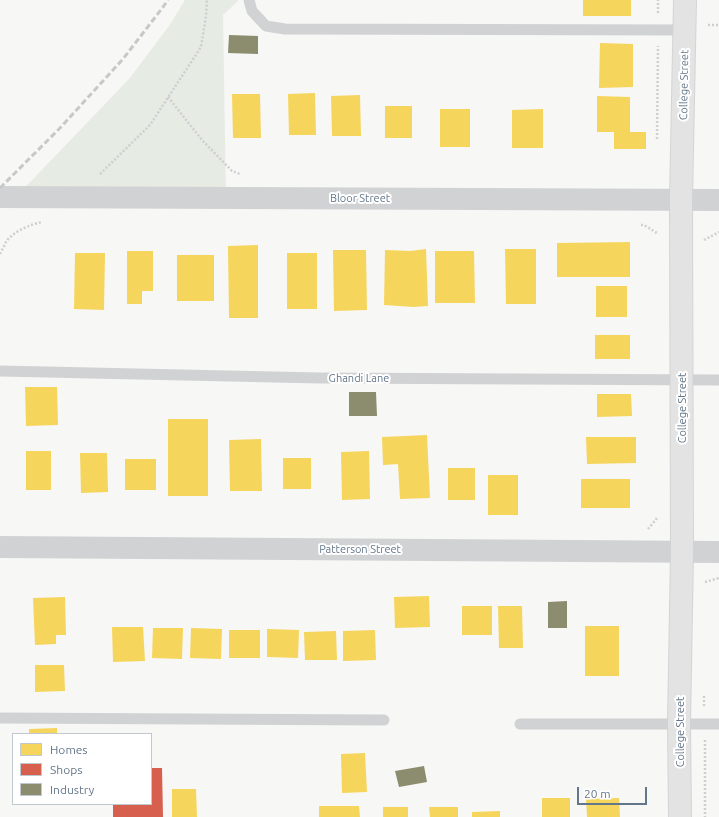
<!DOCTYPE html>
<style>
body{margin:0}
#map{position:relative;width:719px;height:817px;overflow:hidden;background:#f7f7f6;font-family:Ubuntu,sans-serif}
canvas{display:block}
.legend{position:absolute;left:12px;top:733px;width:140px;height:72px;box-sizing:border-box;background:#fff;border:1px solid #c1c8d0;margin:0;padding:5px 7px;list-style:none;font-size:12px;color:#647689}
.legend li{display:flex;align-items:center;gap:8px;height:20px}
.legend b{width:20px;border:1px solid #c1c8d0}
.scale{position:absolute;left:577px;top:787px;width:70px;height:18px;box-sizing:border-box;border:2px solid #647689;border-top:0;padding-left:5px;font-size:12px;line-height:14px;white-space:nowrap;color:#647689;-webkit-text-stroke:3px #fff;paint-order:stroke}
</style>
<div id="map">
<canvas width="719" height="817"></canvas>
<ul class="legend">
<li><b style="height:11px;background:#f6d55c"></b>Homes</li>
<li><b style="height:11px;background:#d6604d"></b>Shops</li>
<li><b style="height:11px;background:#8c8c6e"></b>Industry</li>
</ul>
<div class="scale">20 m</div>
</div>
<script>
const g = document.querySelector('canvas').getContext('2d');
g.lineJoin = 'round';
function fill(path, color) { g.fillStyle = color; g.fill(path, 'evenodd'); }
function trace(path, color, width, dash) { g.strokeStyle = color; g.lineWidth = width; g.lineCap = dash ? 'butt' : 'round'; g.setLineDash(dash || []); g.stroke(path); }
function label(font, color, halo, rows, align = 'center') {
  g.font = font + ' Ubuntu,sans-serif'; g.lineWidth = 4; g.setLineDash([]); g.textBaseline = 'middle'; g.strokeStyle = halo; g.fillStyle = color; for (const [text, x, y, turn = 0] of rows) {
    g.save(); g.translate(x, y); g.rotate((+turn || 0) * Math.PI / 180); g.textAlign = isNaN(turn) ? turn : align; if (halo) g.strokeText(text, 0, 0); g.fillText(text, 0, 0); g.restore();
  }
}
const green = new Path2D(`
 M185,0H239L223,15L226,200H13L129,79L169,26Z`);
const homes = new Path2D(`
 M583,0H631V16H583Z
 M600,43L633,44V87L599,88Z
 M315,93L316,135H289L288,94Z
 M232,94H260L261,138H233Z
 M360,95L361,136H332L331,96Z
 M597,96L630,97V132H646V149H614V132H597Z
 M385,106H412V138H385Z
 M440,109H470V147H440Z
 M543,109V148H512V110Z
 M630,242V277H557V243Z
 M258,245V318H229L228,246Z
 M426,249L428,306L413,307L384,305L385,250L410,251Z
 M505,249H536V304H506Z
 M333,250H366L367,310L334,311Z
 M127,251H153V291H142V304H127Z
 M435,251H474L475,303H435Z
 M75,253H105L104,310L74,309Z
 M287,253H317V309H287Z
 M177,255H214V301H177Z
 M596,286H627V317H596Z
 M595,335H630V359H595Z
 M25,387H57L58,425L26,426Z
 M597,394H631L632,416L597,417Z
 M168,419H208V496H168Z
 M427,435L430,498L400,499L398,464L383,465L382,437Z
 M586,437H636V463L587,464Z
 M261,439L262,491H230L229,440Z
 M26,451H51V490H26Z
 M369,451L370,499L342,500L341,452Z
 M80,453H107L108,492L81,493Z
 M283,458H311V489H283Z
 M125,459H156V490H125Z
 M448,468H475V500H448Z
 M488,475H518V515H488Z
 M581,479H630V508H581Z
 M429,596L430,627L395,628L394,597Z
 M65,597L66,635H56V644L35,645L33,598Z
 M462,606H492V635H462Z
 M498,606H522L523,648H499Z
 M585,626H619V676H585Z
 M112,627H143L145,661L113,662Z
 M153,628H183L182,659L152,658Z
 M191,628L222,629L221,659L190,658Z
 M267,629L299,630L298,658L267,657Z
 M229,630H260V658H229Z
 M375,630L376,660L343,661V631Z
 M336,631L337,660H305L304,632Z
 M35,665H64L65,691L35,692Z
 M57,728V734H29V729Z
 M365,753L367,792L342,793L341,754Z
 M172,789H196L197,817H172Z
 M542,798H570V817H542Z
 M619,798L620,817H587L586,799Z
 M319,806H359L360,817H319Z
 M383,807H408V817H383Z
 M429,807H458V817H430Z
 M500,811V817H472V812Z`);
const shops = new Path2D(`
 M151,768H162L163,817H113V804H151Z`);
const industry = new Path2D(`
 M229,35L258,36V54L228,53Z
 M349,392H376L377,416H349Z
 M567,601V628H548V602Z
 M424,766L427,782L399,787L395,771Z`);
const path = new Path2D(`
 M658,13V0
 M708,25H719
 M168,97L202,140L232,171L240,174
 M657,139L658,46
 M100,174L150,125L201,47L206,16L207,0
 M641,225H644L657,233
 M704,240L719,232
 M0,254C2,250 4,246 6,242C12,232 31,224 42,222
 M648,529L658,517
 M705,582L719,578
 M704,696V707
 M705,740V817`);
const lane = new Path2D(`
 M249,0L252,11L266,26L285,29L685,30
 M0,371L320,378L719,380
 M0,718L384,720
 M520,724H719`);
const street = new Path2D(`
 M0,197L719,200
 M0,547L719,552`);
const secondary = new Path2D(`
 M680,817L679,724L682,552L681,199L685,0`);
const rail = new Path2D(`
 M0,188L60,128L123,59L163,7L168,0`);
const streetNames = [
 ["College Street",684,85,-89],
 ["Bloor Street",360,198],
 ["Ghandi Lane",359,378],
 ["College Street",682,408,-90],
 ["Patterson Street",360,549],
 ["College Street",680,732,-90]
];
fill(green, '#e6ebe4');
fill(homes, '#f6d55c');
fill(shops, '#d6604d');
fill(industry, '#8c8c6e');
trace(secondary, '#d2d4d6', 24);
trace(path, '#cecfd0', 2.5, [2, 2]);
trace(lane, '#d1d2d3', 11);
trace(street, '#d1d2d3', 22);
trace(secondary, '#e3e3e4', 22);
trace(rail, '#c7c8c9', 3, [6, 3]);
label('11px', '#647689', '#fff', streetNames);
</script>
